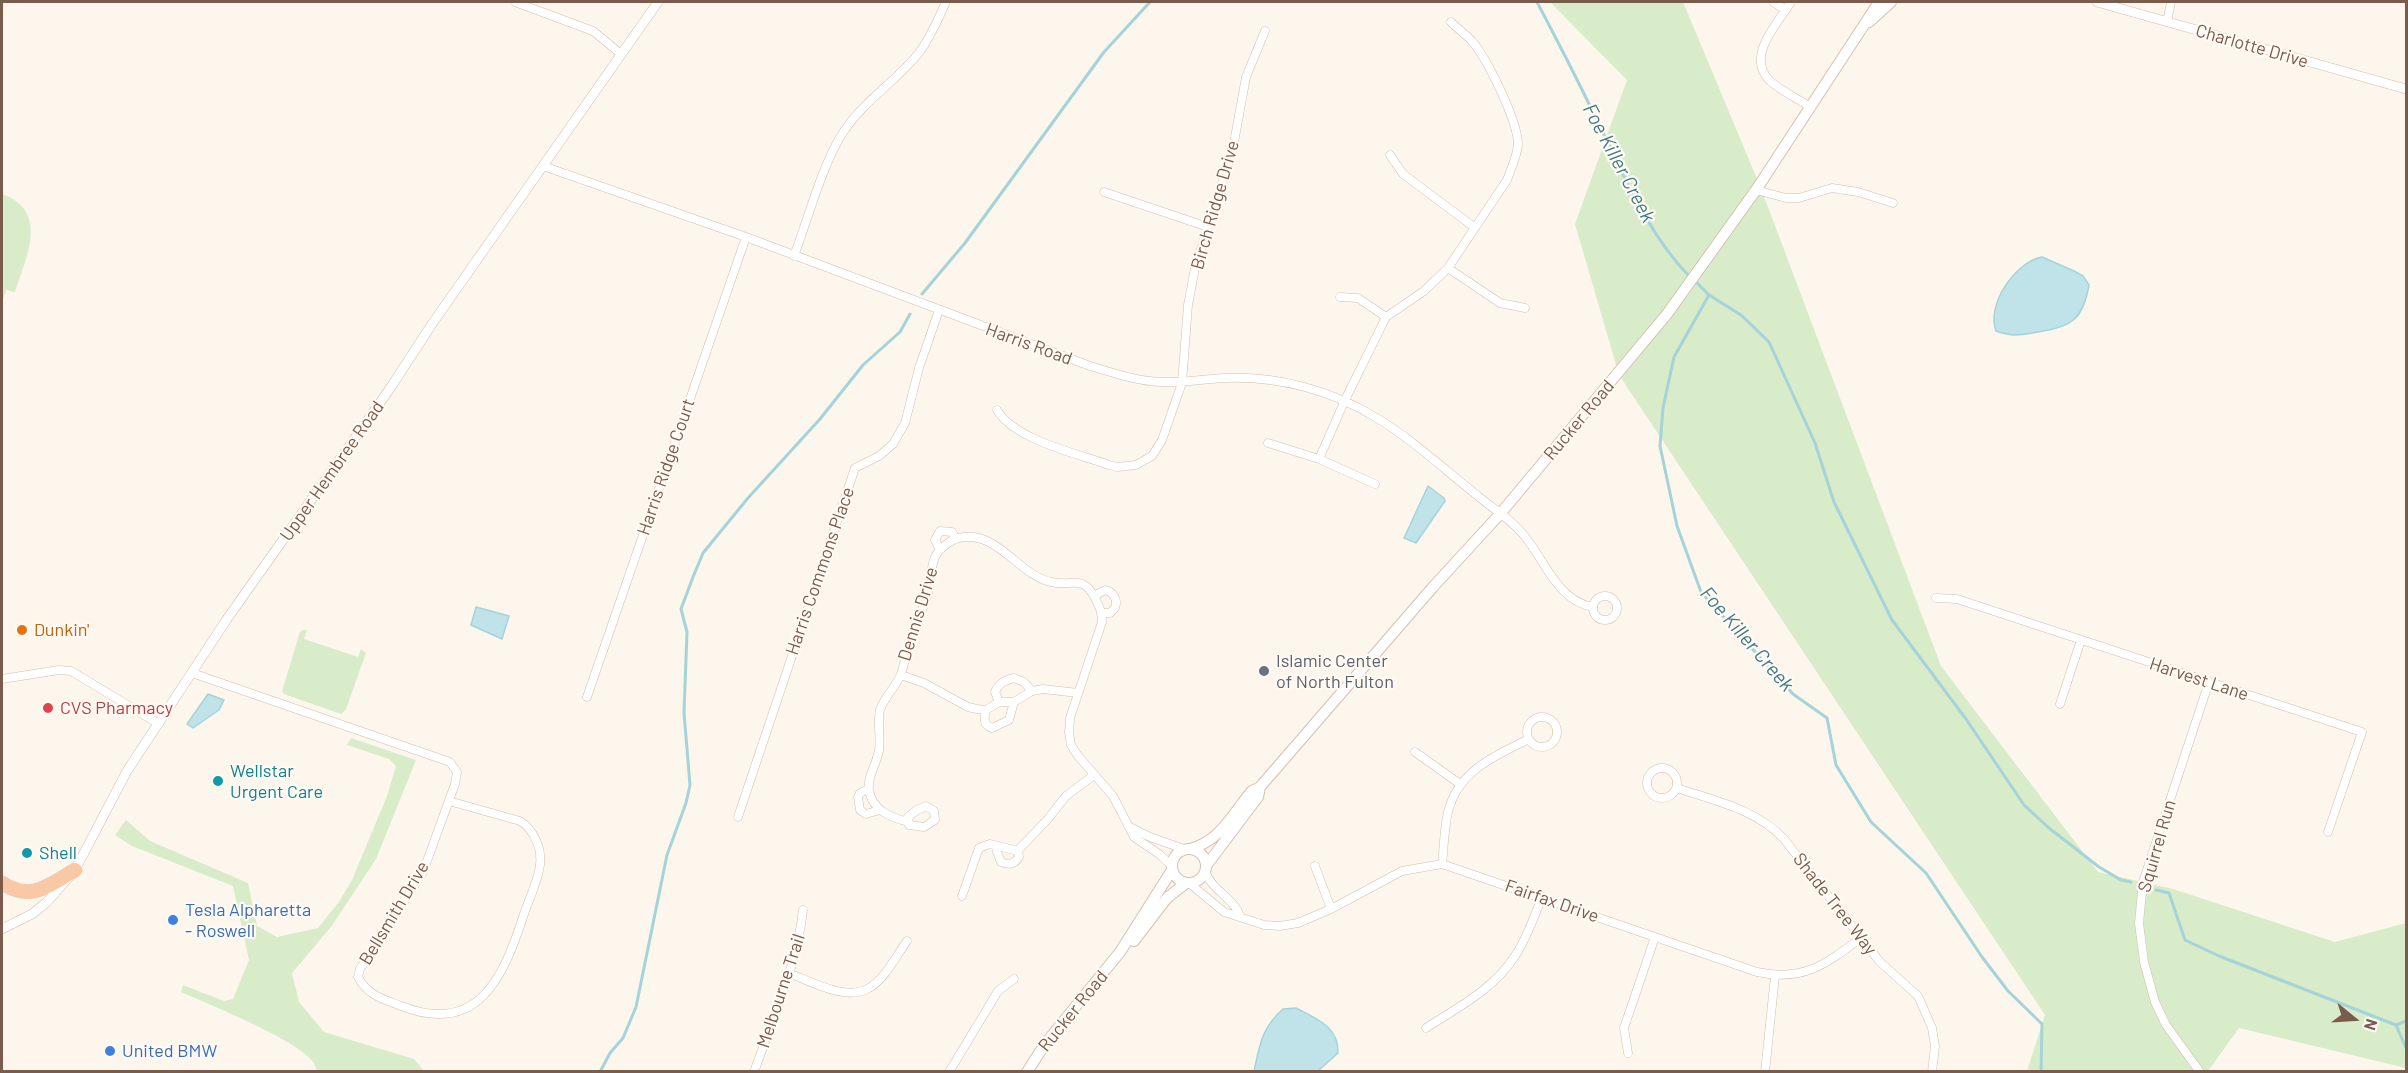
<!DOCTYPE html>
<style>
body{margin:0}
#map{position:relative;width:2408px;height:1073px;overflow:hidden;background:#fdf6ec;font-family:Barlow,sans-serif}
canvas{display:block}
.frame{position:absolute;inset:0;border:3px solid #7a5c4d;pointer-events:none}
.north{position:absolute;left:2324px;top:989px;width:60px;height:60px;-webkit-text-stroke:4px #fffaf3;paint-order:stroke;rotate:108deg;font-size:16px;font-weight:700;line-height:24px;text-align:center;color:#7a5c4d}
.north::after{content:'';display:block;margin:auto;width:21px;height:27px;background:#7a5c4d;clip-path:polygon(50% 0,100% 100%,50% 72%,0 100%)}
</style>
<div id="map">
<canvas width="2408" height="1073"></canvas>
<div class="frame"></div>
<div class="north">N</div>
</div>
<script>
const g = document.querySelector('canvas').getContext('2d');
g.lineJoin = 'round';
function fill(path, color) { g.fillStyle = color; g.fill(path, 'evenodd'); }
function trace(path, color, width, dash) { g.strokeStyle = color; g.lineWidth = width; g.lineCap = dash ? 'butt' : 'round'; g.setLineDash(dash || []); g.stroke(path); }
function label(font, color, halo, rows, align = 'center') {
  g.font = font + ' Barlow,sans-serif'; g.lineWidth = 4.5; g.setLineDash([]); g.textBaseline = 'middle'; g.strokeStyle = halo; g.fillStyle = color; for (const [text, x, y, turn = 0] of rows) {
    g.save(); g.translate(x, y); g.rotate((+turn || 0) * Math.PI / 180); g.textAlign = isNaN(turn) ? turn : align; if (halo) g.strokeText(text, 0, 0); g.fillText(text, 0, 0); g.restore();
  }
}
const green = new Path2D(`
 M1550,2H1683L1760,186L1941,666L2098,872L2173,889L2335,942L2406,923V1068L2239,1028L2208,1071H2027L2045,1015L1619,375L1575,224L1627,80Z
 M2,194C50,211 26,258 15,292L6,290L2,303Z
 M303,630H307L304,639L358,657L361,649L366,653L346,709L341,714L284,694L282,691L300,632Z
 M351,738L416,760L376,859L331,927L292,973L299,1002L324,1032L414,1059L424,1071H317C317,1071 314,1063 314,1063C300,1041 208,1004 181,992L183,985L224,1001L233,999L249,960L233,886L132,846L115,835L126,820L150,841L248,883L257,926L277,937L318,928L339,902L352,880L387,796L396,766L389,759L347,745Z`);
const water = new Path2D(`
 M2042,257L2074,271L2083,276L2089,285C2083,320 2071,327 2038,332C2020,335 2013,337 1996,331C1986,305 2015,262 2042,257Z
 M1428,486L1444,498L1445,501L1416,543L1404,538Z
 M476,607L509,616L502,639L471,625Z
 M208,694L224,700L219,710L193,728L187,724Z
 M1296,1008C1317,1019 1339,1027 1338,1053L1318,1071H1254C1260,1044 1261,1029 1283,1009Z`);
const stream = new Path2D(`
 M1537,2C1556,38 1575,75 1593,112C1620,166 1646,233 1690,277
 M1695,281L1709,295L1674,357L1663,408L1660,446L1677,526L1701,592L1793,694L1827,718L1836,765L1871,822L1926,873L1982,957L2008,991L2042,1024L2041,1072
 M922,294L965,243L1104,52L1150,2
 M1709,295L1741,315L1769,342L1815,443L1834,502L1892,620L1966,719L2024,805L2049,828L2099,867L2121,880L2131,882
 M2156,890L2169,893L2185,940L2219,956L2396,1025L2406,1021
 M2396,1025L2406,1048
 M600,1072L610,1053L623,1038L636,1007L667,855L686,803L690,785L684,713L687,632L681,609L693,577L703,553L748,498L820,419L863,365L900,332L910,314`);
const minor = new Path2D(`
 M515,2L593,31L621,54
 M1773,2L1786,10
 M1791,2C1777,24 1745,57 1770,81C1781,91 1797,98 1810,107
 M2167,22L2171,2
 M1390,155L1403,174L1474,227
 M543,166L746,237L1090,366C1114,373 1137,381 1161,382C1183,383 1203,379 1225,378C1278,376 1331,390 1377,418C1413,440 1445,470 1478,496C1493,509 1514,521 1526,538C1546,563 1558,601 1593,607
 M1756,190L1786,198H1799L1832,188L1858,192L1893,203
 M1104,192L1208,227
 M794,256C808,219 823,162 844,131C864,101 895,82 918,54C930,39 938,19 946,2
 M1448,268L1500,303L1525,308
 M1340,297L1358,298L1386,317
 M997,410C1015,440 1076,453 1109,465L1117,467L1136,465L1152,456L1162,440L1182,383L1188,305L1195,268L1233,148L1246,77L1265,31
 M1268,443L1319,459L1375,484
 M1319,459L1345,400L1386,317L1424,291L1448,268L1507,180C1511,169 1517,156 1518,145C1518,121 1487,58 1471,40C1465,34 1457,28 1451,22
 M940,550L935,540L940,531L952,532L956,539
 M1094,596L1105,590C1114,592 1118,600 1115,608L1110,613H1102
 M1593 608a12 12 0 1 1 24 0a12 12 0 1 1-24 0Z
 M1936,598L1957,599L2362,732L2328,832
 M192,673L450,762L457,772L455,784L423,872L360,969L358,977C367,995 383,999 401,1006C478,1036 503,978 523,917C528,901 538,882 540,865C542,848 534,830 520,821L449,801
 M901,675L924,683L968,707L977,709L986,710L999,702H1014L1032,691L1043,689L1078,693
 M2,679L59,670L71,671L159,724
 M587,697L746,237
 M999,702L995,692C999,683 1005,680 1014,678L1024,682L1032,691
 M2060,704L2081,640
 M986,710C984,718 983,725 992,728L1009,720L1014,702
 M1527 732a15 15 0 1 1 30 0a15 15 0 1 1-30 0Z
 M1415,752L1460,784
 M1647 783a15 15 0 1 1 30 0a15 15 0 1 1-30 0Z
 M1677,788C1715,801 1756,809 1784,839L1880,962L1918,996L1932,1028L1935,1046L1932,1072
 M868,789L860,793L858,797L860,810L866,814L880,810
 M926,806L934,811L935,820L924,827L909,825L908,817L917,810Z
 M738,817L855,468L879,456L893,444L905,423L919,368L939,310
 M908,822C890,817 872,810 869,790C867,776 877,764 879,750C881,737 877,723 880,710C884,697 896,687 901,674C905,663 906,651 910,639C915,624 924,608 928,593C931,581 930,569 935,557C939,549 950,540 959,538C997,529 1018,575 1051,582C1073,587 1083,573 1096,600C1100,608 1102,613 1102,622L1070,718L1069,732L1071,745L1078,756L1113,796L1134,837L1159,854L1172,866
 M1128,826L1150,837L1184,849
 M998,846L997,852L1001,862C1009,865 1014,865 1019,857L1018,851L1022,846L1047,820L1066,796L1094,775
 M1442,864C1444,847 1444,829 1448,812C1458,771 1494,756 1529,739
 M1315,866L1331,909
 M1205,871C1212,891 1233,897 1240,916
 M1189,883L1224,912L1264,925L1280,926L1298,923L1331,909L1402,871L1442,864L1757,972C1804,982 1826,964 1862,937
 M962,896L979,848L990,844L1018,851
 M788,973C811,981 846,1002 869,988C885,979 896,956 907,941
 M1426,1028C1457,1008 1494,989 1515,956C1527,938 1534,917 1542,897
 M1628,1053L1624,1028L1655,937
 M754,1072C773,1019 797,965 803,910
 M949,1072L998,991L1014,979
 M1765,1072L1775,976
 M2200,1072L2166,1025L2155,1002L2144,962L2139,923L2143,882L2209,682`);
const tertiary = new Path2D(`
 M2097,2L2406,89
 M2,929L32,914L47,902L75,870L127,771L227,619L391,387L432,324L658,2`);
const secondary = new Path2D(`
 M1869,22L1891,2
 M1172 866a17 17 0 1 1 34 0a17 17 0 1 1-34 0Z
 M1190,849C1222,840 1232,814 1252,791L1260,787L1433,587L1500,514L1667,314L1756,190L1879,2
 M1206,866L1258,797L1260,787
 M1134,941L1167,898L1186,883
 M1027,1072L1045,1044L1120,952L1172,870`);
const trunk = new Path2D(`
 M2,883C31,902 48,886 75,870`);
const markers = [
 [22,630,6,"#e8710a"],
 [1264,671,6,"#6b7280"],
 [48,708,6,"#e0444e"],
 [218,781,6,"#0f9aa8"],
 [27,853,6,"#0f9aa8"],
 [173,920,6,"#3f7fe0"],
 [110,1051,6,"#3f7fe0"]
];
const streetNames = [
 ["Charlotte Drive",2252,46,16],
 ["Birch Ridge Drive",1215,205,-74],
 ["Harris Road",1029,344,20],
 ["Rucker Road",1579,420,-50],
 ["Harris Ridge Court",666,467,-71],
 ["Upper Hembree Road",332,471,-55],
 ["Harris Commons Place",820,571,-71],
 ["Dennis Drive",918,614,-73],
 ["Harvest Lane",2199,679,18],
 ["Squirrel Run",2157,846,-74],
 ["Fairfax Drive",1552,901,19],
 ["Shade Tree Way",1835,904,52],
 ["Bellsmith Drive",394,913,-59],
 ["Melbourne Trail",781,991,-72],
 ["Rucker Road",1073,1011,-51]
];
const foodNames = [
 ["Dunkin'",34,630]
];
const worshipNames = [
 ["Islamic Center",1276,661],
 ["of North Fulton",1276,682]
];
const healthNames = [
 ["CVS Pharmacy",60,708]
];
const cultureNames = [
 ["Wellstar",230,771],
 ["Urgent Care",230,792],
 ["Shell",39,853]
];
const shopNames = [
 ["Tesla Alpharetta",185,910],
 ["- Roswell",185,931],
 ["United BMW",122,1051]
];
const waterNames = [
 ["Foe Killer Creek",1619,163,62],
 ["Foe Killer Creek",1747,639,49]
];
fill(green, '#d8ecc9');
fill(water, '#bfe3e8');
trace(water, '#a5d3da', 1.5);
trace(stream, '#a5d3da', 3);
trace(minor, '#d1beb0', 9);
trace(tertiary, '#d1beb0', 10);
trace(secondary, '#d6c0b0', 12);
trace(trunk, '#dad1cd', 15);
trace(minor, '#fff', 8);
trace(tertiary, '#fff', 9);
trace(secondary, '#fff', 10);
trace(trunk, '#f9c8a4', 14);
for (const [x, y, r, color] of markers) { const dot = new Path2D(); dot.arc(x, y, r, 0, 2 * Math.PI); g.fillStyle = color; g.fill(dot); trace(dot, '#fffaf3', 2); }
label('18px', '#7a5c4d', '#fffaf3', streetNames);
label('18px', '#c56008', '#fffaf3', foodNames, 'left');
label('18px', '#5b616d', '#fffaf3', worshipNames, 'left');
label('18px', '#be3a42', '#fffaf3', healthNames, 'left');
label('18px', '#0d838f', '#fffaf3', cultureNames, 'left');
label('18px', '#366cbe', '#fffaf3', shopNames, 'left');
label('italic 20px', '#437c86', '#fffaf3', waterNames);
</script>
